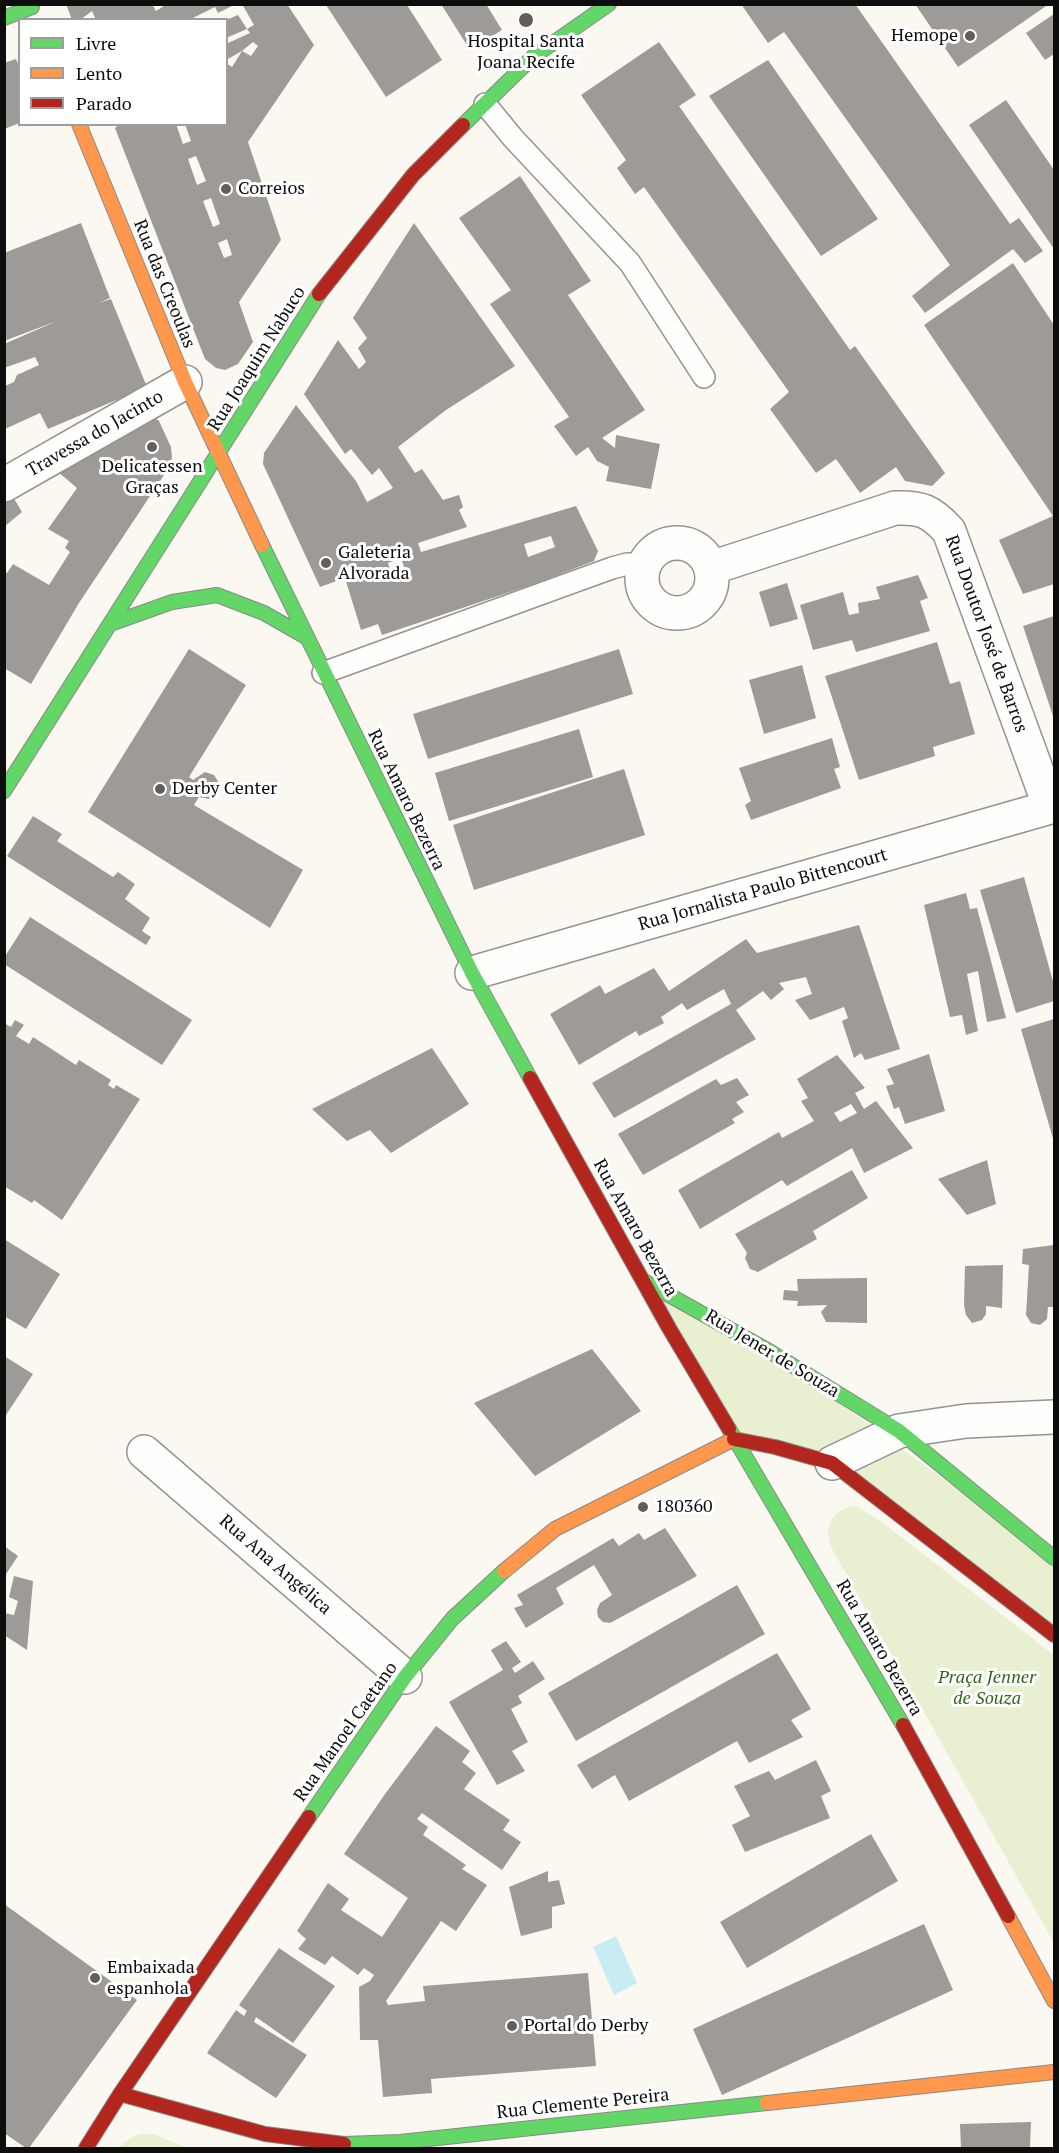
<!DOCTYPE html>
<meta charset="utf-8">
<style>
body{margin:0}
#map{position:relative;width:1059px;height:2153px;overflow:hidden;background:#fbf8f1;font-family:"PT Serif",serif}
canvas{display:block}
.frame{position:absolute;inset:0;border:6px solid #0d0d0d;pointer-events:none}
.legend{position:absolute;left:18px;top:18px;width:210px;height:108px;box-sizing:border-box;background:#fff;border:2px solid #9e9e9e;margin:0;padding:8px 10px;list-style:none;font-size:18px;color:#0d0d0d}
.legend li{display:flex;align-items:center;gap:12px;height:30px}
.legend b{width:30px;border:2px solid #9e9e9e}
</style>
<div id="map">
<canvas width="1059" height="2153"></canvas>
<div class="frame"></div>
<ul class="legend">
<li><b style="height:8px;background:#63d668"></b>Livre</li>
<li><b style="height:8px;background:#ff974d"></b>Lento</li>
<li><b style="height:8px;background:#b3261e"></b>Parado</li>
</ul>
</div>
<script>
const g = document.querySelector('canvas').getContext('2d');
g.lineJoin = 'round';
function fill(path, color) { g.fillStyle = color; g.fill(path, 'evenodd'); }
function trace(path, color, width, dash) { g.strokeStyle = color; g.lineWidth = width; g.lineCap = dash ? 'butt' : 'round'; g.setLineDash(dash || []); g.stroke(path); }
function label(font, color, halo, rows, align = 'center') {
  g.font = font + ' "PT Serif",serif'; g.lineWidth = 6; g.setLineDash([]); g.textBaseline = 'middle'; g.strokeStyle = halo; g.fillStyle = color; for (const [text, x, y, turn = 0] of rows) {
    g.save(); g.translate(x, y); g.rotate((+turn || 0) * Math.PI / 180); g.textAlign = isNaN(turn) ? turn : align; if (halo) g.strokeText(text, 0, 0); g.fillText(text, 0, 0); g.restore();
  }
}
const green = new Path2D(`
 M645,1281L707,1308L1054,1559V1633L829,1458L739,1438Z
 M856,1506L879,1520L1054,1655V1943L831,1547C823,1526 833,1508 856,1506Z
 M142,2134H154L187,2148H118L133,2136Z`);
const water = new Path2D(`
 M616,1936L637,1983L614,1995L593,1947Z`);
const building = new Path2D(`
 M66,4H152L156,11L167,4H236L218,13L215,7L189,20H96L92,11L80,20H72Z
 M242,4H287L314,45L248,142L281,240L239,302L253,342L238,364L225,370L216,368L205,359L115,128L120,124H176L183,144L191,141L185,124H226V63L232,67L242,51L226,60V44L250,33L247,29L254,25ZM253,42L258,46L251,56L242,51ZM196,156L206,181L197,185L188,159ZM211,198L220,224L213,227L203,201ZM227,239L232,255L224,258L218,243Z
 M441,4H486L502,30L470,50Z
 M741,4H855L1010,224L1019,218L1043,251L1025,263L1013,249L925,313L912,296L950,265L784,32L768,43Z
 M915,4H1049L958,67Z
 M326,5H407L442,60L386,97Z
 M1054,14V54L1045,60L1026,33Z
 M238,15L247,29L226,38V20Z
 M659,42L696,95L679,106L850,350L855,346L945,473L932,486L905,481L896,467L860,493L836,459L816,473L770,409L789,392L644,187L635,194L617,168L626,160L581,95Z
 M16,59L20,68V123L4,129V63Z
 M768,60L878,219L821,256L709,96Z
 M1006,100L1054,170V249L969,125Z
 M520,176L591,281L568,295L645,410L602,438L615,448L616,435L660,444L651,489L606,481L609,467L597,461L588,447L576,456L554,426L569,417L490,304L511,290L459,218Z
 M81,223L110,298L99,303L111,299L147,387L48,429L40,413L5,429V386L14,382L17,375L39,365L35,357L4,368V344L57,321L4,341V253Z
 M414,223L515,366L446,410L398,447L415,473L422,469L443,500L459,495L463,507L459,510L467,527L418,543L421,552L576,506L598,551L594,561L537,583L382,635L378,624L361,630L345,578L320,587L263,464L264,453L296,405L356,481L367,502L393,488L379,468L372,475L351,449L345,454L304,394L338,340L359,369L366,362L358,348L367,338L353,318ZM551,536L555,547L528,557L524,544ZM401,558L407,575L393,579L388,563Z
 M1013,263L1054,325V584L1023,594L999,540L1053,516L924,325Z
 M151,415L159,421L171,447L172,458L168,469L79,603L31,684L4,668V572L7,573L13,564L49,585L70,552L65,548L69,541L48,529L77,488L57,471Z
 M13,497L22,512L4,527V502Z
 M918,575L928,598L920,601L930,631L856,652L852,640L813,650L800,605L843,592L849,615L859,613L858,603L880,599L876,587Z
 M787,583L798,619L770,627L759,592Z
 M1054,616V719L1023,626Z
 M937,642L950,684L960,681L975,734L933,747L935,756L859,780L825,676Z
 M189,649L246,685L189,777L193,780L205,772L214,775L219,783L217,794L209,799L199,797L194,805L303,870L270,928L88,812Z
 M619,649L633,694L428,759L413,714Z
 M802,665L816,718L764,734L749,680Z
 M579,729L593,777L449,821L435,773Z
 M832,738L840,767L834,769L841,788L751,820L745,805L751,801L739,768Z
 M624,769L645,835L474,890L453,825Z
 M33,816L62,834L57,841L113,877L118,872L135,884L125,899L150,918L142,931L151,937L146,945L7,856Z
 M1024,877L1054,985V1001L1016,1013L980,890Z
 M966,893L970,909L977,908L1006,1018L987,1022L978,971L967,974L978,1031L966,1035L962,1015L950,1017L924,905Z
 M30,917L192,1020L162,1065L4,964V958Z
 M859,925L900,1049L865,1060L861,1053L854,1058L842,1021L848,1018L844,1007L810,1020L795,1000L812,994L806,977L779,983L784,989L771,1000L763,991L736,1010L756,1039L614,1118L592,1083L731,1004L724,989L687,1010L682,1003L661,1017L664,1023L639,1036L636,1031L579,1065L550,1014L600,985L605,994L654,968L669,991L746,939L757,953Z
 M1054,1019V1142L1021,1029Z
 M15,1020L24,1025L16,1036L29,1044L33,1037L76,1065L79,1060L111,1080L108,1085L114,1089L116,1085L140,1099L62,1220L34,1200L32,1203L4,1186V1023L11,1027Z
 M432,1048L469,1104L391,1153L370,1130L347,1141L312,1109Z
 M929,1054L945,1111L905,1124L899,1107L894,1109L886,1086L894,1084L887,1069Z
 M837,1055L865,1088L855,1093L864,1109L876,1101L913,1148L864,1173L852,1148L787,1186L782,1180L700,1229L678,1190L779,1132L782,1138L814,1121L801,1101L808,1098L797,1079ZM851,1104L857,1113L840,1122L834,1113Z
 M737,1078L749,1095L736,1102L744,1112L732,1119L735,1123L643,1175L618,1134L716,1079L721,1085Z
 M987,1160L996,1204L967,1215L938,1179Z
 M852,1170L868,1198L813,1231L817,1239L758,1272L750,1269L745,1258L747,1253L735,1234Z
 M4,1239L60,1274L26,1329L4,1316Z
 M1054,1245V1307H1048L1047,1319L1040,1325L1031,1323L1026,1315L1029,1265L1022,1264L1023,1249Z
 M1003,1265L1002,1308L986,1306V1314L982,1320L972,1323L966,1315L964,1305L965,1266Z
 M867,1278V1323L826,1322L821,1312L827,1305L797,1306L798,1301L783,1300L784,1290L798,1291L797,1279Z
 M592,1349L641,1411L535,1476L474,1403Z
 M4,1356L33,1374L4,1418Z
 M665,1528L697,1576L610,1623L603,1622L598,1617L597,1610L600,1603L612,1595L594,1565L556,1588L564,1604L526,1628L514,1608L523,1605L517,1595L613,1538L619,1546L639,1533L644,1540Z
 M4,1546L18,1556L4,1577Z
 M14,1576L33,1581L27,1650L4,1635V1613L14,1615L18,1601L9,1597Z
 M737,1585L765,1634L576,1741L548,1693Z
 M506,1641L521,1662L512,1668L515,1673L533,1661L545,1679L518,1696L522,1703L511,1709L528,1742L512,1751L525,1771L497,1785L449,1702L503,1670L491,1650Z
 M777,1653L811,1709L791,1720L803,1737L749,1763L737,1741L629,1801L615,1775L592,1789L577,1765Z
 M436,1726L470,1751L462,1762L476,1773L464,1789L510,1820L503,1830L521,1842L502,1870L422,1813L417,1819L428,1827L423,1835L466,1865L462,1869L487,1885L456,1931L441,1921L386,2001L388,2005L425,2001L423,1986L588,1973L596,2066L431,2079L432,2093L383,2097L378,2040H360L359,1987L370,1981L374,1975L364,1968L358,1975L332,1956L325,1965L298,1949L306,1939L297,1931L328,1883L349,1899L341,1910L382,1937L408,1898L344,1854L385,1794Z
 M816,1760L831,1791L821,1796L830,1818L745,1852L732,1825L750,1816L734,1786L769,1771L775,1780Z
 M871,1834L898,1881L747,1968L720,1922Z
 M548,1871V1882L559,1880L565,1904L552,1907V1928L521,1936L509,1887Z
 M4,1904L137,2000L29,2148H26L4,2133Z
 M924,1924L953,1990L722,2095L693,2029Z
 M279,1948L335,1986L293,2043L256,2017L254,2022L307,2055L276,2098L207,2053L236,2010L244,2016L247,2011L239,2005Z
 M1031,2122L1030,2148H961L960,2124Z`);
const lane = new Path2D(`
 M485,104L513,138L630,263L704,377
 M323,673L612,568L627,564L644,565`);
const street = new Path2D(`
 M4,485L185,382
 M642 578a35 35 0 1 1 70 0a35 35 0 1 1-70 0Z
 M711,568L895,508C921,507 931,511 949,531L1050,807
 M472,973L1054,806
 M144,1452L405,1677
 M832,1463L899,1431L966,1421L1054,1417`);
const fast = new Path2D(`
 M4,18L32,7
 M463,125L533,57L609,4
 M262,545L472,973L530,1078
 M113,623L172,602L217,595L264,613L306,637
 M4,791L319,294
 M644,1281L769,1351L899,1431L1054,1558
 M729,1429L903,1725
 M309,1817L405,1677L452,1619L504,1571
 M344,2144L400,2142L767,2103`);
const slow = new Path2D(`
 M79,124L185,382L262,545
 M504,1571L555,1529L734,1439
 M1008,1916L1054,2001
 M767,2103L1054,2072`);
const jam = new Path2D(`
 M319,294L413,175L463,125
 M530,1078L669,1328L729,1429
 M734,1439L775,1447L832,1463L1054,1635
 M903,1725L1008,1916
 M120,2094L265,2134L344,2144
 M86,2148L120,2094L309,1817`);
const markers = [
 [526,20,8,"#605f5d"],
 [970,36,6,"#605f5d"],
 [226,189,6,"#605f5d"],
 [152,447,6,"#605f5d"],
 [326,563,6,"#605f5d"],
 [160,789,6,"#605f5d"],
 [643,1507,6,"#605f5d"],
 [95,1978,6,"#605f5d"],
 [512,2026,6,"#605f5d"]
];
const poiNames = [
 ["Hemope",958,36,"right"],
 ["Hospital Santa",526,42,"center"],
 ["Joana Recife",526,63,"center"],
 ["Correios",238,189],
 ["Delicatessen",152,467,"center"],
 ["Graças",152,488,"center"],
 ["Galeteria",338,553],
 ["Alvorada",338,574],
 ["Derby Center",172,789],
 ["180360",655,1507],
 ["Embaixada",107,1968],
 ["espanhola",107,1989],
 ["Portal do Derby",524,2026]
];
const streetNames = [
 ["Rua das Creoulas",164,284,68],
 ["Rua Joaquim Nabuco",257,359,-58],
 ["Travessa do Jacinto",95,434,-30],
 ["Rua Doutor José de Barros",986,634,70],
 ["Rua Amaro Bezerra",406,800,64],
 ["Rua Jornalista Paulo Bittencourt",763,890,-16],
 ["Rua Amaro Bezerra",635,1228,61],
 ["Rua Jener de Souza",772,1354,31],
 ["Rua Ana Angélica",275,1565,41],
 ["Rua Amaro Bezerra",879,1648,60],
 ["Rua Manoel Caetano",346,1732,-55],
 ["Rua Clemente Pereira",583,2104,-6]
];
const parkNames = [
 ["Praça Jenner",987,1678],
 ["de Souza",987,1699]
];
fill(green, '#e8f0d1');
fill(water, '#c8ecf4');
fill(building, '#9e9a97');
trace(lane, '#949390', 24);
trace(street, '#949390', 36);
trace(fast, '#8b8986', 16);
trace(slow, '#8b8986', 16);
trace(jam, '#8b8986', 16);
trace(lane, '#fefefd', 21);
trace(street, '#fefefd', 33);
trace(fast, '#63d668', 14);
trace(slow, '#ff974d', 14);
trace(jam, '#b3261e', 14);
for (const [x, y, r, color] of markers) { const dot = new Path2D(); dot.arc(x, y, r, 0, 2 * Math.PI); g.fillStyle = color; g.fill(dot); trace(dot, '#fff', 2); }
label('18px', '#0d0d0d', '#fff', poiNames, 'left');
label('18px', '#0d0d0d', '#fff', streetNames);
label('italic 18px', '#37641e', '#fff', parkNames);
</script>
